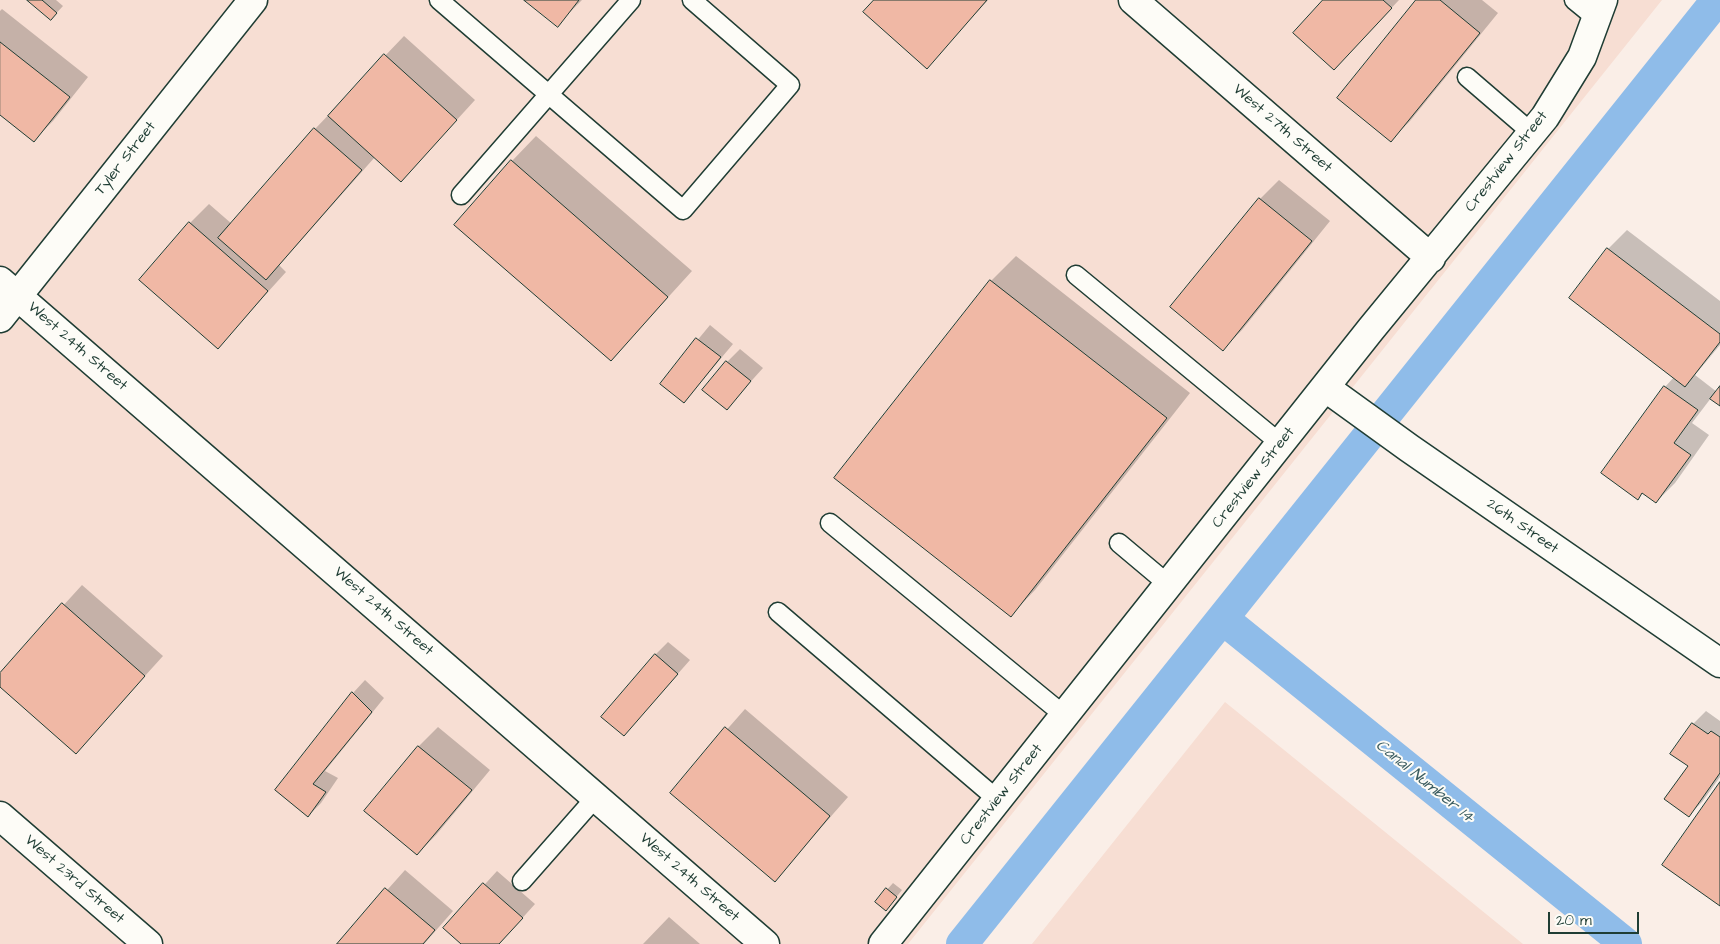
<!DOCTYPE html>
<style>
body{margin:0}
#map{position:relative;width:1720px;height:944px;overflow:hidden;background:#faeee7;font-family:"Architects Daughter",sans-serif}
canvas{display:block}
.scale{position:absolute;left:1548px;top:912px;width:91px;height:22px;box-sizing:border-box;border:2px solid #1f3d34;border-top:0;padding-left:6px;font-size:15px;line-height:18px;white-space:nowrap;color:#1f3d34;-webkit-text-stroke:4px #fdfcf7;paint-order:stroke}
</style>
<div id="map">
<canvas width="1720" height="944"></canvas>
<div class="scale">20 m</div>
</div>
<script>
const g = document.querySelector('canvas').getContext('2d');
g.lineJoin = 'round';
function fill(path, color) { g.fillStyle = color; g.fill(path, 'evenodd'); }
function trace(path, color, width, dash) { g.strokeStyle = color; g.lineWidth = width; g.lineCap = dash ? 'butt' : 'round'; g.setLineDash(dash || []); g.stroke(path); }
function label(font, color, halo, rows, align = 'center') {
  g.font = font + ' "Architects Daughter",sans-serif'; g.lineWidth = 4; g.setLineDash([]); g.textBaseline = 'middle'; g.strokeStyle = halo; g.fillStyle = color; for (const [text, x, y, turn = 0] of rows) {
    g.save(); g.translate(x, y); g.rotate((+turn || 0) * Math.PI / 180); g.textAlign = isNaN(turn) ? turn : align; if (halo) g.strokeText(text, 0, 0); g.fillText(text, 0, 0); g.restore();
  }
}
const built = new Path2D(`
 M0,0H1662L908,944H0Z
 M1225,702L1523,944H1032Z`);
const shadow = new Path2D(`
 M29,0H56L63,6L51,19Z
 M526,0H582L557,25Z
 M875,0H988L927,67Z
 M1325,0H1399L1334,69Z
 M1418,0H1482L1498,13L1410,121L1391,140Z
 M2,9L88,77L53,121L34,140L0,113V11Z
 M404,36L475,100L401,181L375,157L279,265L286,272L218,347L190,223L209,204L232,224L315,129Z
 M536,136L692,271L611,360L512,161Z
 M1279,180L1330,221L1242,330L1223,349L1260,199Z
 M1627,230L1720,301V345L1695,375L1717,392L1720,388V405L1711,398L1692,423L1709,435L1675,483L1656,502L1643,493L1638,498L1665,387L1674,377L1570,298L1608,249Z
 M1016,256L1190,393L1035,590L1011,615L836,478L991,281Z
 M710,325L733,344L684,402L662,383Z
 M740,349L763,368L726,409L727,362Z
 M82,585L163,656L76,752L0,686V675Z
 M668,642L690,660L624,735L655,655Z
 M365,680L384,698L325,771L338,778L321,803L308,816L277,790L353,693Z
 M745,709L848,797L775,880L671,793Z
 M1706,711L1720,721V777L1702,802L1689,815L1690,766L1672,753L1693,724Z
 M438,727L490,770L436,835L417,854L365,811L419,746Z
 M405,870L453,911L424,944H339Z
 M497,871L535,904L499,944H463L445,928Z
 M893,883L902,890L886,910L877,901Z
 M669,917L700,944H643Z`);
const canal = new Path2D(`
 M1223,619L1626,944
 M962,944L1717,0`);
const building = new Path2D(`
 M27,0H42L57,13L51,20Z
 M524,0H579L558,27Z
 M874,0H987L927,69L863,12Z
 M1323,0H1383L1392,8L1334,70L1293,33Z
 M1416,0H1440L1480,33L1391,142L1337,98Z
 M0,42L70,97L34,142L0,115Z
 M384,54L457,120L401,182L328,116Z
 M314,128L362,170L266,280L218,238Z
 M511,160L668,297L611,361L454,225Z
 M1259,198L1312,241L1223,351L1170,307Z
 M189,222L268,291L218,349L139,280Z
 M1607,248L1720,334V342L1685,387L1569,298Z
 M990,280L1167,418L1011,617L834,478Z
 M696,338L721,357L684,403L660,384Z
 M726,361L751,381L727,410L702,390Z
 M1664,386L1698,410L1674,443L1691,455L1656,503L1642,493L1638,500L1601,473Z
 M1720,386V406L1710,399Z
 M62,603L145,676L76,754L0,687V673Z
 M655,654L678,674L624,736L601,717Z
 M352,692L372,712L313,784L326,792L308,817L275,790Z
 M1692,723L1708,734L1711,731L1720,737V773L1689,817L1664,799L1688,766L1670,754Z
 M725,727L830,816L775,882L670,793Z
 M418,746L472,790L417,855L364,811Z
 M1720,782V906L1662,865Z
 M483,883L523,918L499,944H461L443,928Z
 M385,888L435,930L423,944H337Z
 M886,888L897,897L886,911L875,902Z`);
const lane = new Path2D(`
 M439,0L683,210L790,85L692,0
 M1574,0L1596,18
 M1467,77L1532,133
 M461,195L631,0
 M1076,275L1281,444
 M830,523L1065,716
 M1119,543L1169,585
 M778,612L998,800
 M522,881L596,797`);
const street = new Path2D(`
 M1133,0L1431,258
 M0,281L765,944
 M0,318L253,0
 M1326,388L1409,448L1720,663
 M0,816L148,944
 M883,944L1371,329L1545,117L1582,57L1603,0`);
const streetNames = [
 ["West 27th Street",1282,129,41],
 ["Tyler Street",126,159,-52],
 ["Crestview Street",1507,162,-52],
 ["West 24th Street",77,347,41],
 ["Crestview Street",1254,478,-52],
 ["26th Street",1522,527,35],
 ["West 24th Street",383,612,41],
 ["Crestview Street",1002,795,-52],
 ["West 24th Street",689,878,41],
 ["West 23rd Street",74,880,41]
];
const waterNames = [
 ["Canal Number 14",1424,782,39]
];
fill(built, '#f7ded3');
fill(shadow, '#0003');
trace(canal, '#8fbce9', 32);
fill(building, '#f0b8a5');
trace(building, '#1f3d34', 1);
trace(lane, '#1f3d34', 21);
trace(street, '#1f3d34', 31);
trace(lane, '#fdfcf7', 18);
trace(street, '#fdfcf7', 28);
label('15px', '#1f3d34', '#fdfcf7', streetNames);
label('italic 16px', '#3b5d61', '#fdfcf7', waterNames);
</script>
